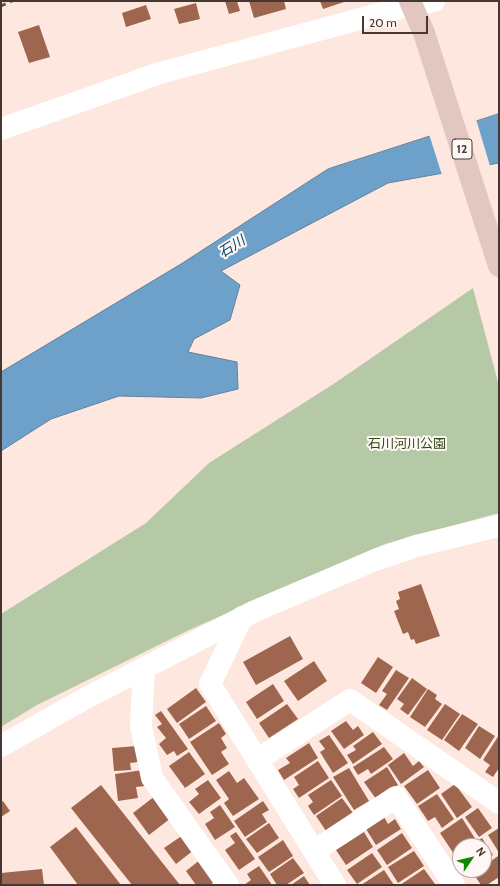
<!DOCTYPE html>
<html>
<head>
<meta charset="utf-8">
<style>
  body { margin:0 }
  #map { position:relative; width:500px; height:886px; overflow:hidden; background:#fde7de; font-family:Cabin,sans-serif }
  canvas { display:block }
  .frame { position:absolute; inset:0; border:2px solid #453732; pointer-events:none }
  .north { position:absolute; left:452px; top:838px; width:40px; height:40px; box-sizing:border-box; background:#fff7f5; border:1px solid #b5aaa7; border-radius:50%; rotate:55deg; font-size:11px; font-weight:700; line-height:16px; text-align:center; color:#453732 }
  .north::after { content:''; display:block; margin:auto; width:14px; height:18px; background:#128704; clip-path:polygon(50% 0,100% 100%,50% 72%,0 100%) }
  .scale { position:absolute; left:362px; top:16px; width:66px; height:18px; box-sizing:border-box; border:2px solid #453732; border-top:0; padding-left:5px; font-size:12px; line-height:14px; white-space:nowrap; color:#453732; -webkit-text-stroke:3px #fff7f5; paint-order:stroke }
</style>
</head>
<body>
<div id="map">
<canvas width="500" height="886"></canvas>
<div class="frame"></div>
<div class="north">N</div>
<div class="scale">20 m</div>
</div>
<script>
const ctx = document.querySelector('canvas').getContext('2d');
ctx.lineJoin = 'round';
function fillPath(path, color) {
  ctx.fillStyle = color;
  ctx.fill(path, 'evenodd');
}
function stroke(path, color, width, dash) {
  ctx.strokeStyle = color;
  ctx.lineWidth = width;
  ctx.lineCap = dash ? 'butt' : 'round';
  ctx.setLineDash(dash || []);
  ctx.stroke(path);
}
function label(font, color, halo, rows, align = 'center') {
  ctx.font = font + ' Cabin,"Noto Sans JP",sans-serif';
  ctx.lineWidth = 4;
  ctx.setLineDash([]);
  ctx.textBaseline = 'middle';
  ctx.strokeStyle = halo;
  ctx.fillStyle = color;
  for (const [text, x, y, turn = 0] of rows) {
    ctx.save();
    ctx.translate(x, y);
    ctx.rotate((+turn || 0) * Math.PI / 180);
    ctx.textAlign = isNaN(turn) ? turn : align;
    if (halo) ctx.strokeText(text, 0, 0);
    ctx.fillText(text, 0, 0);
    ctx.restore();
  }
}
const green = new Path2D(`
  M473 288 499 386V513L385 544 189 630 37 705 1 727V614L146 523 209 463 335 383Z`);
const water = new Path2D(`
  M499 114V163L388 183 221 271 240 285 230 320 194 339 188 352 237 362 238 389 201 398 119 396 51 419 1 451V372L181 264 328 169Z`);
const pier = new Path2D(`
  M476 119 490 166 442 175 429 134Z`);
const building = new Path2D(`
  M225 1H237L240 11 229 14Z
  M249 1H284L286 9 254 18Z
  M320 1H347L323 9Z
  M196 3 200 19 179 24 174 9Z
  M146 5 151 19 126 27 122 13Z
  M39 25 50 57 29 63 18 32Z
  M421 584 440 636 416 644 414 639 411 640 408 632 403 634 394 611 399 609 396 601 400 599 398 592Z
  M290 636 303 659 256 685 243 662Z
  M378 657 393 667 376 693 361 683Z
  M314 661 327 681 298 701 284 681Z
  M396 670 409 678 387 710 379 705 387 694 382 691Z
  M412 678 427 689 408 715 400 709 404 704 397 699Z
  M273 684 284 701 257 719 246 702Z
  M196 688 206 702 177 723 167 709Z
  M428 689 437 695 435 699 442 704 425 727 410 717Z
  M287 704 298 719 269 738 259 723Z
  M445 704 460 714 442 740 427 730Z
  M206 706 216 721 189 739 179 724Z
  M161 711 188 749 177 756 174 751 167 755 159 744 166 738 157 727 162 724 155 715Z
  M462 714 478 724 459 751 444 740Z
  M346 721 353 730 358 726 364 735 344 749 331 731Z
  M219 723 226 734 221 738 227 748 221 752 229 764 212 775 190 742Z
  M479 726 495 736 480 759 465 748Z
  M373 732 382 744 353 764 347 755 356 750 353 746Z
  M329 735 348 763 333 773 320 752 325 749 319 741Z
  M499 735V768L493 777 485 772 490 765 483 760Z
  M309 743 318 758 284 780 278 770 290 763 286 758Z
  M137 746 138 762 130 763 131 770 114 771 112 748Z
  M384 747 393 759 371 774 368 769 358 775 353 767Z
  M189 752 205 774 185 788 169 766Z
  M404 753 413 766 419 761 424 767 401 784 388 765Z
  M318 761 329 778 299 798 293 789 299 785 294 777Z
  M387 767 398 785 376 799 364 782Z
  M349 768 369 801 354 810 333 777Z
  M143 770 145 786 136 787 138 798 118 801 115 774Z
  M428 770 440 788 417 804 404 786Z
  M229 771 237 783 244 778 259 799 233 816 224 803 229 799 216 780Z
  M208 780 221 798 199 814 189 802 199 794 195 789Z
  M331 780 342 796 314 815 308 806 313 802 308 795Z
  M455 784 472 807 457 818 441 794Z
  M101 785 180 885H132L71 808Z
  M437 794 454 819 442 828 435 817 428 821 418 806Z
  M155 796 171 818 149 835 133 813Z
  M342 798 353 813 326 831 316 816Z
  M3 801 10 811 1 817V802Z
  M263 801 269 810 262 814 267 822 245 837 234 821Z
  M220 805 235 827 215 840 205 824 214 818 210 812Z
  M478 808 492 828 479 837 465 817Z
  M384 817 388 824 395 819 401 829 376 845 366 829Z
  M462 818 476 840 466 846H460V850L454 854 440 833Z
  M269 823 279 838 257 853 246 839Z
  M76 827 121 885H78L50 847Z
  M499 828V851H498L488 835Z
  M236 832 255 859 239 870 225 850 235 843 230 836Z
  M364 832 373 847 346 865 336 850Z
  M402 833 412 848 387 865 377 850Z
  M183 835 194 850 176 864 164 848Z
  M482 838 493 855 484 862V846H470Z
  M283 840 293 856 269 872 258 857Z
  M414 851 424 866 398 883 388 867Z
  M372 853 382 867 357 884 347 870Z
  M498 856 499 877 487 885H481L473 873 478 870H484V866Z
  M293 858 304 873 286 885H277L270 874Z
  M201 859 217 880 210 885H196L186 871Z
  M259 866 272 885H244L251 880 247 874Z
  M42 869 44 885H1V873Z
  M424 869 435 884 400 885Z
  M384 870 394 885H361Z
  M304 876 310 885H291Z`);
const street = new Path2D(`
  M242 617 210 684 335 885
  M144 668 141 726 152 778 228 885
  M257 760 350 700 499 803
  M314 851 396 797 454 885`);
const secondary = new Path2D(`
  M1 129 160 73 412 5 434 1
  M1 746 88 697 255 611 375 560 416 546 499 526`);
const primary = new Path2D(`
  M410 1 424 33 499 266`);
const rail = new Path2D(`
  M1 6 12 1`);
const shields = [
  [462,149,20]
];
const shieldNames = [
  ["12",462,149]
];
const parkNames = [
  ["石川河川公園",407,444]
];
const waterNames = [
  ["石川",232,247,-32]
];
fillPath(green, '#b5c9a6');
fillPath(water, '#6da1c9');
stroke(water, '#61819c', 1);
fillPath(pier, '#fde7de');
fillPath(building, '#9e664f');
stroke(street, '#fff', 22);
stroke(secondary, '#fff', 22);
stroke(primary, '#e2c6c0', 22);
stroke(rail, '#63544e', 3, [5, 5]);
for (const [x, y, w] of shields) {
  const box = new Path2D();
  box.roundRect(x - w / 2, y - 10, w, 20, 3);
  ctx.fillStyle = '#fff7f5';
  ctx.fill(box);
  stroke(box, '#453732', 1);
}
label('bold 12px', '#453732', null, shieldNames);
label('13px', '#2f4a11', '#fff7f5', parkNames);
label('italic 14px', '#004268', '#fff7f5', waterNames);
</script>
</body>
</html>
